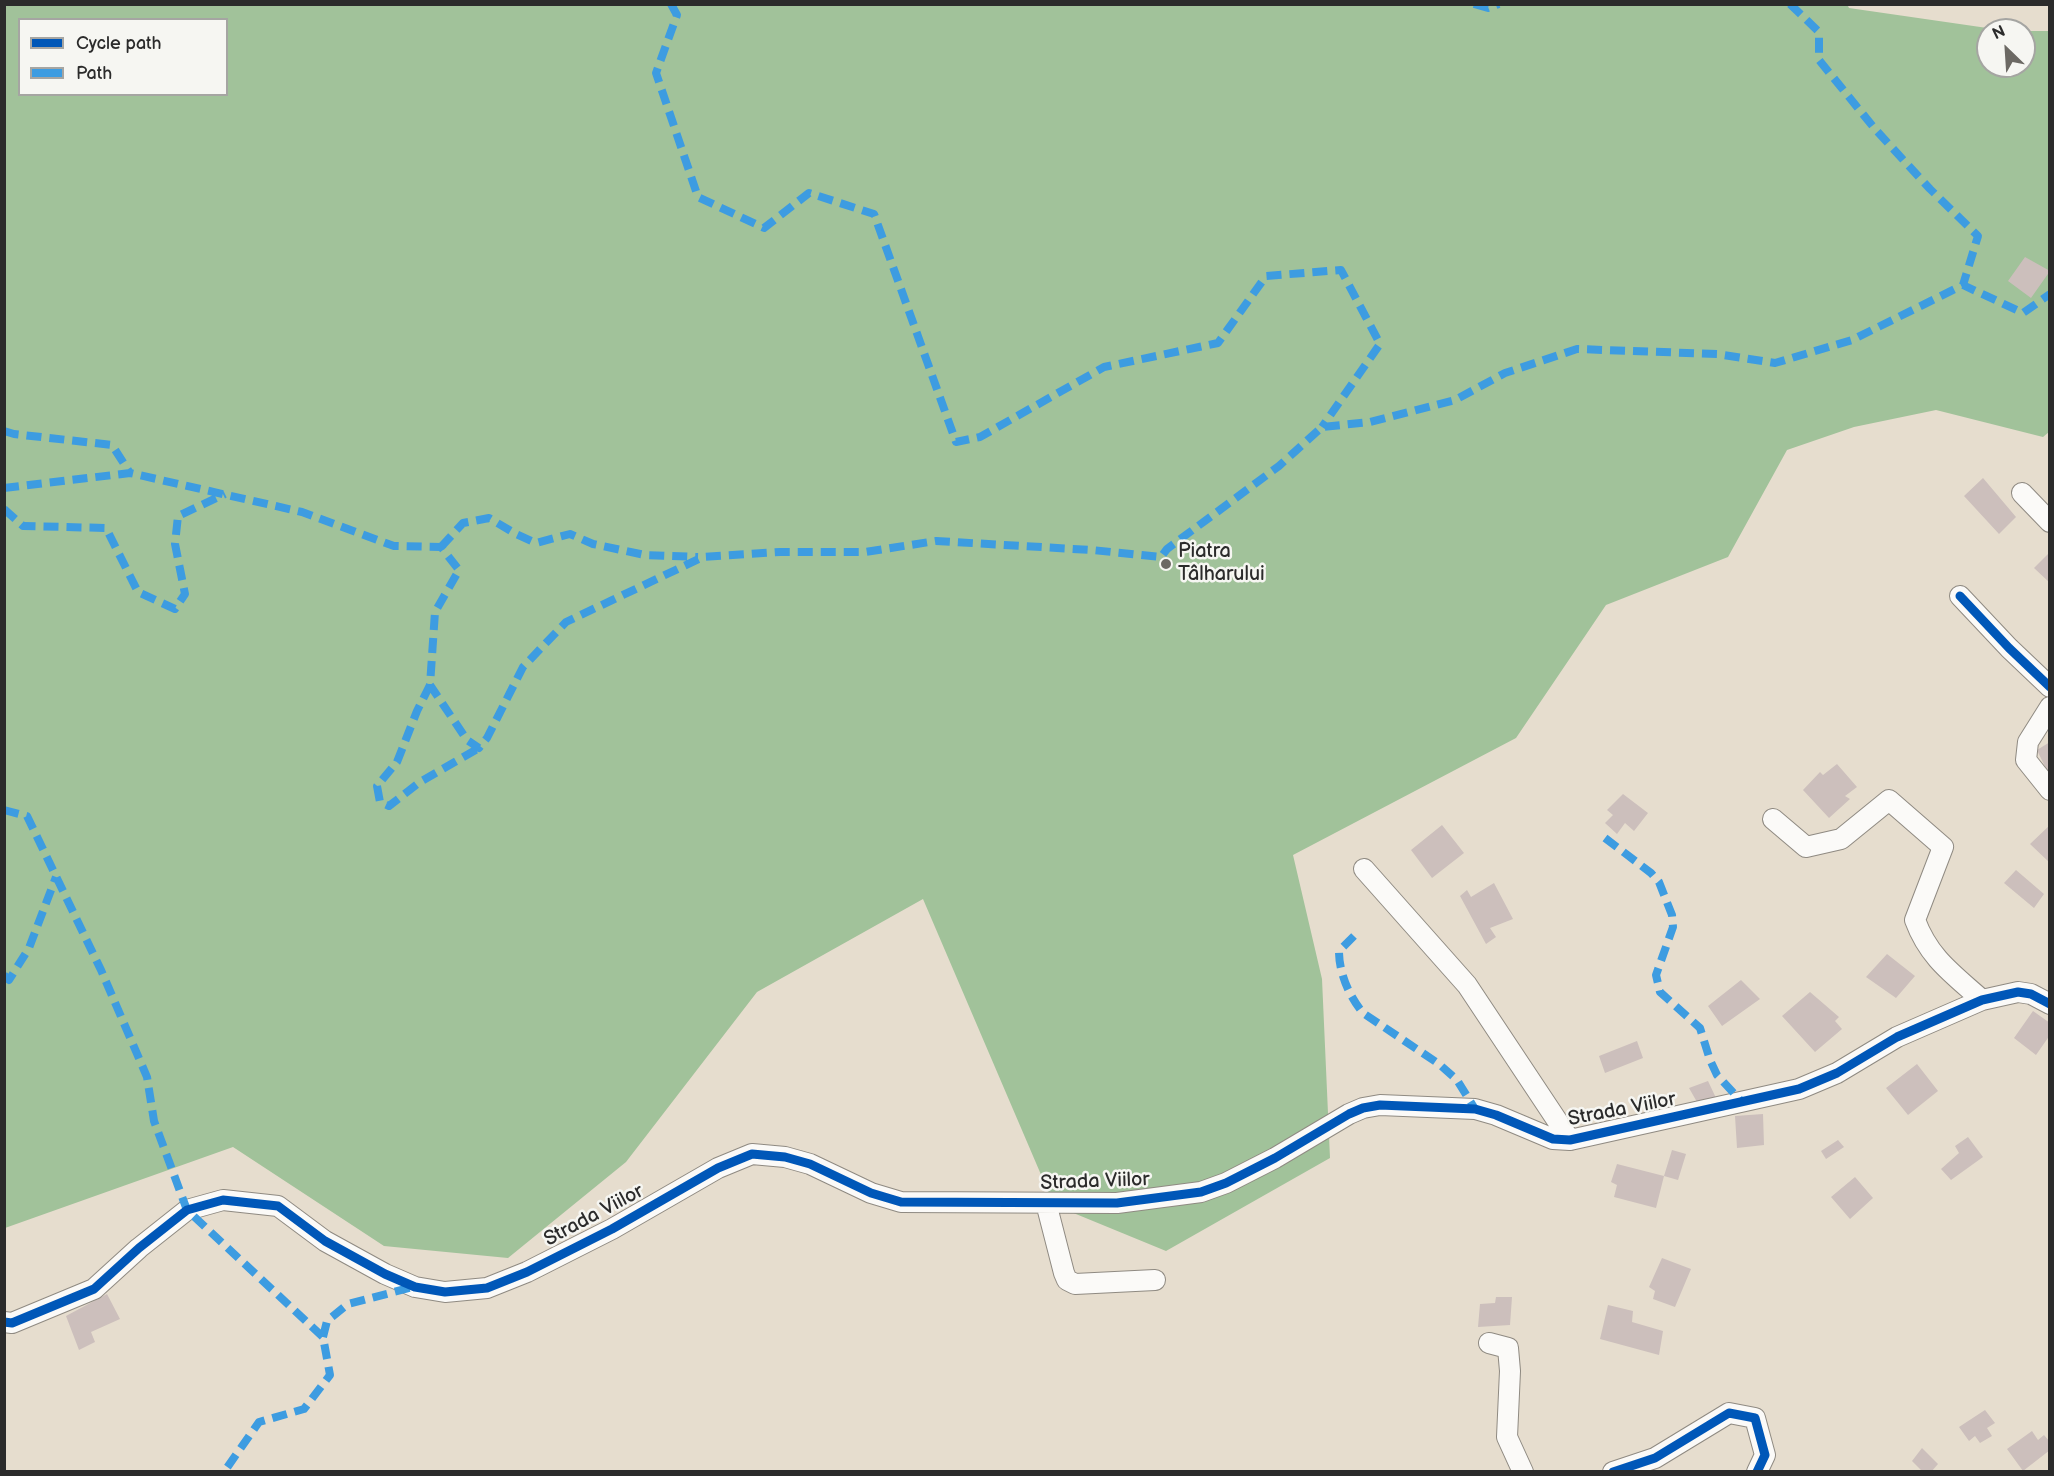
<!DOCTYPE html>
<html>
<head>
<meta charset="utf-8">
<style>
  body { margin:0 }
  #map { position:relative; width:2054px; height:1476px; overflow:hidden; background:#e6ddce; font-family:"Balsamiq Sans",sans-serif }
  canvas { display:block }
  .frame { position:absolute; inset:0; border:6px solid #2b2b2b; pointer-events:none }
  .legend { position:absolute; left:18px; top:18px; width:210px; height:78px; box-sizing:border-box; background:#f6f6f2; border:2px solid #a5a5a2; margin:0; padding:8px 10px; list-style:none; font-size:18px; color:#2b2b2b }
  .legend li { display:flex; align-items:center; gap:12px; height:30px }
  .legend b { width:30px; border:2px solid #a5a5a2 }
  .north { position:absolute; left:1976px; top:18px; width:60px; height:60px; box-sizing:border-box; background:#f6f6f2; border:2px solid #a5a5a2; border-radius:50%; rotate:335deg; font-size:16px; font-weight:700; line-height:24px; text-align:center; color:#2b2b2b }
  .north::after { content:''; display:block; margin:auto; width:21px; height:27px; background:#6c6964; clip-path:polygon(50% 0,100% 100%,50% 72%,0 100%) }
</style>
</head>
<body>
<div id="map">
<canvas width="2054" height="1476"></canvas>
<div class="frame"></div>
<ul class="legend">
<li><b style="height:8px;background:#0057b8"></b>Cycle path</li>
<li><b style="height:8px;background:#3d9ce1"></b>Path</li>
</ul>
<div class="north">N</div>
</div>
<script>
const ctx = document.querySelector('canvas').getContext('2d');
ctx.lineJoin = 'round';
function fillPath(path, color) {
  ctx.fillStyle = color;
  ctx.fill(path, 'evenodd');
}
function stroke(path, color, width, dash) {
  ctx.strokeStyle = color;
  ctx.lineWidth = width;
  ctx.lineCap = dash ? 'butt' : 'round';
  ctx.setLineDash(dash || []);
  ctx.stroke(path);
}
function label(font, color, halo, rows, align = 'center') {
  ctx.font = font + ' "Balsamiq Sans",sans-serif';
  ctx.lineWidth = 5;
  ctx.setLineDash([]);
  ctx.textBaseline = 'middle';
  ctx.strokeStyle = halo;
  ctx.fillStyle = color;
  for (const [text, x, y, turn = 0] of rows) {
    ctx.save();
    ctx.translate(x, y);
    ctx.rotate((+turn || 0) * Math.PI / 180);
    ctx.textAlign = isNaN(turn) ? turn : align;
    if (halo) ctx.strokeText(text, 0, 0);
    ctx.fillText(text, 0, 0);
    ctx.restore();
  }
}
const forest = new Path2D(`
  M1847 4 1849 8 2001 30H1988V66H2024V31H2049V432L2043 437 1936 410 1854 427 1787 450 1728 557 1606 605 1516 738 1293 855 1322 979 1330 1158 1166 1251 1054 1205 923 899 757 992 626 1162 508 1258 384 1246 233 1147 5 1228 4 5ZM20 20H226V94H20Z`);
const building = new Path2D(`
  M2025 257 2050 271 2031 298 2008 281Z
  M1983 478 2016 517 1999 534 1964 496Z
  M2050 552V583L2034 568Z
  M2050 742V777L2037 750Z
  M1837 764 1857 787 1845 796 1850 799 1829 818 1803 790 1820 772 1823 775Z
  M1623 794 1648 813 1634 831 1625 823 1617 834 1605 823 1613 815 1607 810Z
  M1442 825 1464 853 1432 878 1411 850Z
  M2050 825V863L2030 844Z
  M2016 870 2044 894 2034 908 2004 883Z
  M1494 883 1513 919 1490 928 1496 937 1486 944 1460 896 1467 890 1471 897Z
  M1887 954 1915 976 1896 998 1866 977Z
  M1741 980 1760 999 1722 1026 1708 1006Z
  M1810 992 1839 1017 1835 1021 1842 1029 1815 1052 1782 1016Z
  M2033 1011 2050 1023V1035L2036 1055 2014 1038Z
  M1637 1041 1643 1058 1605 1073 1599 1056Z
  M1917 1064 1938 1091 1908 1115 1886 1088Z
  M1708 1081 1716 1098 1697 1102 1689 1088Z
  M1763 1114 1764 1145 1737 1148 1735 1116Z
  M1968 1137 1983 1157 1951 1180 1941 1169 1959 1153 1955 1146Z
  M1838 1140 1844 1147 1826 1159 1821 1151Z
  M1672 1150 1686 1154 1678 1180 1664 1176Z
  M1617 1164 1664 1176 1656 1208 1614 1197 1617 1185 1611 1182Z
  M1855 1177 1873 1198 1850 1219 1831 1197Z
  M1662 1258 1691 1269 1675 1307 1653 1299 1655 1291 1649 1287Z
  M107 1294 120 1319 91 1332 95 1342 79 1350 66 1316Z
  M1496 1297H1512L1510 1325 1478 1327 1480 1304 1495 1303Z
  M1608 1305 1633 1311 1632 1322 1663 1331 1659 1355 1600 1339Z
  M1985 1410 1995 1423 1987 1428 1992 1436 1980 1443 1975 1436 1969 1441 1959 1427Z
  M2032 1431 2038 1440 2044 1435 2050 1442V1450L2023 1471 2007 1449Z
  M1922 1448 1938 1464 1931 1472H1923L1912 1461Z`);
const minor = new Path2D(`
  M2022 493 2050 522
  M1960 596 2009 648 2050 687
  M2050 707 2028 742 2026 760 2050 790
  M1773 819 1806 847 1841 839 1889 800 1943 847 1915 920C1929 958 1953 974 1982 1000
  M1364 869 1467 985 1570 1140
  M1046 1203 1064 1273 1067 1280 1075 1284 1155 1280
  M4 1322 12 1323 94 1289 139 1248 187 1210 223 1200 278 1206 325 1241 385 1274 415 1287 445 1292 487 1288 527 1272 612 1229 718 1168 752 1154 785 1157 810 1164 871 1193 901 1202 1117 1203 1201 1192 1226 1183 1275 1158 1349 1114 1363 1108 1380 1105 1475 1109 1496 1115 1553 1139 1570 1140 1799 1089 1837 1073 1897 1037 1982 1000 2018 992 2031 994 2050 1004
  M1489 1343 1508 1348 1510 1371 1507 1437 1523 1472
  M1613 1472 1655 1458 1729 1413 1755 1418 1765 1455 1757 1472`);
const quiet = new Path2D(`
  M671 4 677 15 656 73 698 197 764 228 809 193 874 214 956 442 980 437 1104 367 1218 343 1266 276 1341 270 1380 344 1322 427
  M1474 4 1488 8 1499 4
  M1790 4 1819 32V60L1875 129 1930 189 1978 236 1963 285
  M4 431 14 434 112 445 130 473
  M4 488 130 473 302 512 394 546 441 547 459 570 435 612 430 685 467 740 479 748 487 738 523 667 566 622 703 557 780 552H865L936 541 1092 550 1161 557 1167 549 1279 466 1322 427 1370 422 1455 400 1505 373 1577 349 1717 354 1775 363 1852 340 1963 285 2023 313 2050 294
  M4 509 23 526 106 528 138 592 175 609 185 594 175 544 178 516 225 494
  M441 547 463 523 489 518 516 534 536 543 570 534 593 544 645 555 698 557
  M430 685 417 711 397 762 377 786 380 802 389 806 420 782 479 748
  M4 810 27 816 101 970 147 1077 154 1121 187 1210 323 1337 330 1375 304 1409 259 1422 224 1472
  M1605 838 1651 873 1659 882 1672 915 1673 927 1656 975 1660 992 1700 1028 1710 1060 1717 1075 1741 1101
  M1354 936 1339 951C1339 973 1349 996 1363 1013L1439 1064 1457 1080 1475 1109
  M4 975 9 980 29 948 56 877
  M323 1337 327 1321 348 1304 413 1287`);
const cycleway = new Path2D(`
  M1960 596 2009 648 2050 687
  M4 1322 12 1323 94 1289 139 1248 187 1210 223 1200 278 1206 325 1241 385 1274 415 1287 445 1292 487 1288 527 1272 612 1229 718 1168 752 1154 785 1157 810 1164 871 1193 901 1202 1117 1203 1201 1192 1226 1183 1275 1158 1349 1114 1363 1108 1380 1105 1475 1109 1496 1115 1553 1139 1570 1140 1799 1089 1837 1073 1897 1037 1982 1000 2018 992 2031 994 2050 1004
  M1613 1472 1655 1458 1729 1413 1755 1418 1765 1455 1757 1472`);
const markers = [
  [1166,564,6,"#6c6964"]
];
const poiNames = [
  ["Piatra",1178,552],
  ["Tâlharului",1178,575]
];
const streetNames = [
  ["Strada Viilor",1622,1110,-11],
  ["Strada Viilor",1095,1182,-2],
  ["Strada Viilor",594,1216,-28]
];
fillPath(forest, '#a1c29a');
fillPath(building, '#ccbfbc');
stroke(minor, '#8f8a82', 22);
stroke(minor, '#fbfaf8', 20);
stroke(quiet, '#3d9ce1', 8, [15, 8]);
stroke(cycleway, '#0057b8', 9);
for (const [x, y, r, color] of markers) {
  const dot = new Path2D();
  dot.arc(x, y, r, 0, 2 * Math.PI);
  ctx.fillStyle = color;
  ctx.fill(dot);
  stroke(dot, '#f6f6f2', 2);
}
label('20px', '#2b2b2b', '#f6f6f2', poiNames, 'left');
label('20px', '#2b2b2b', '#f6f6f2', streetNames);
</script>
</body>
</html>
